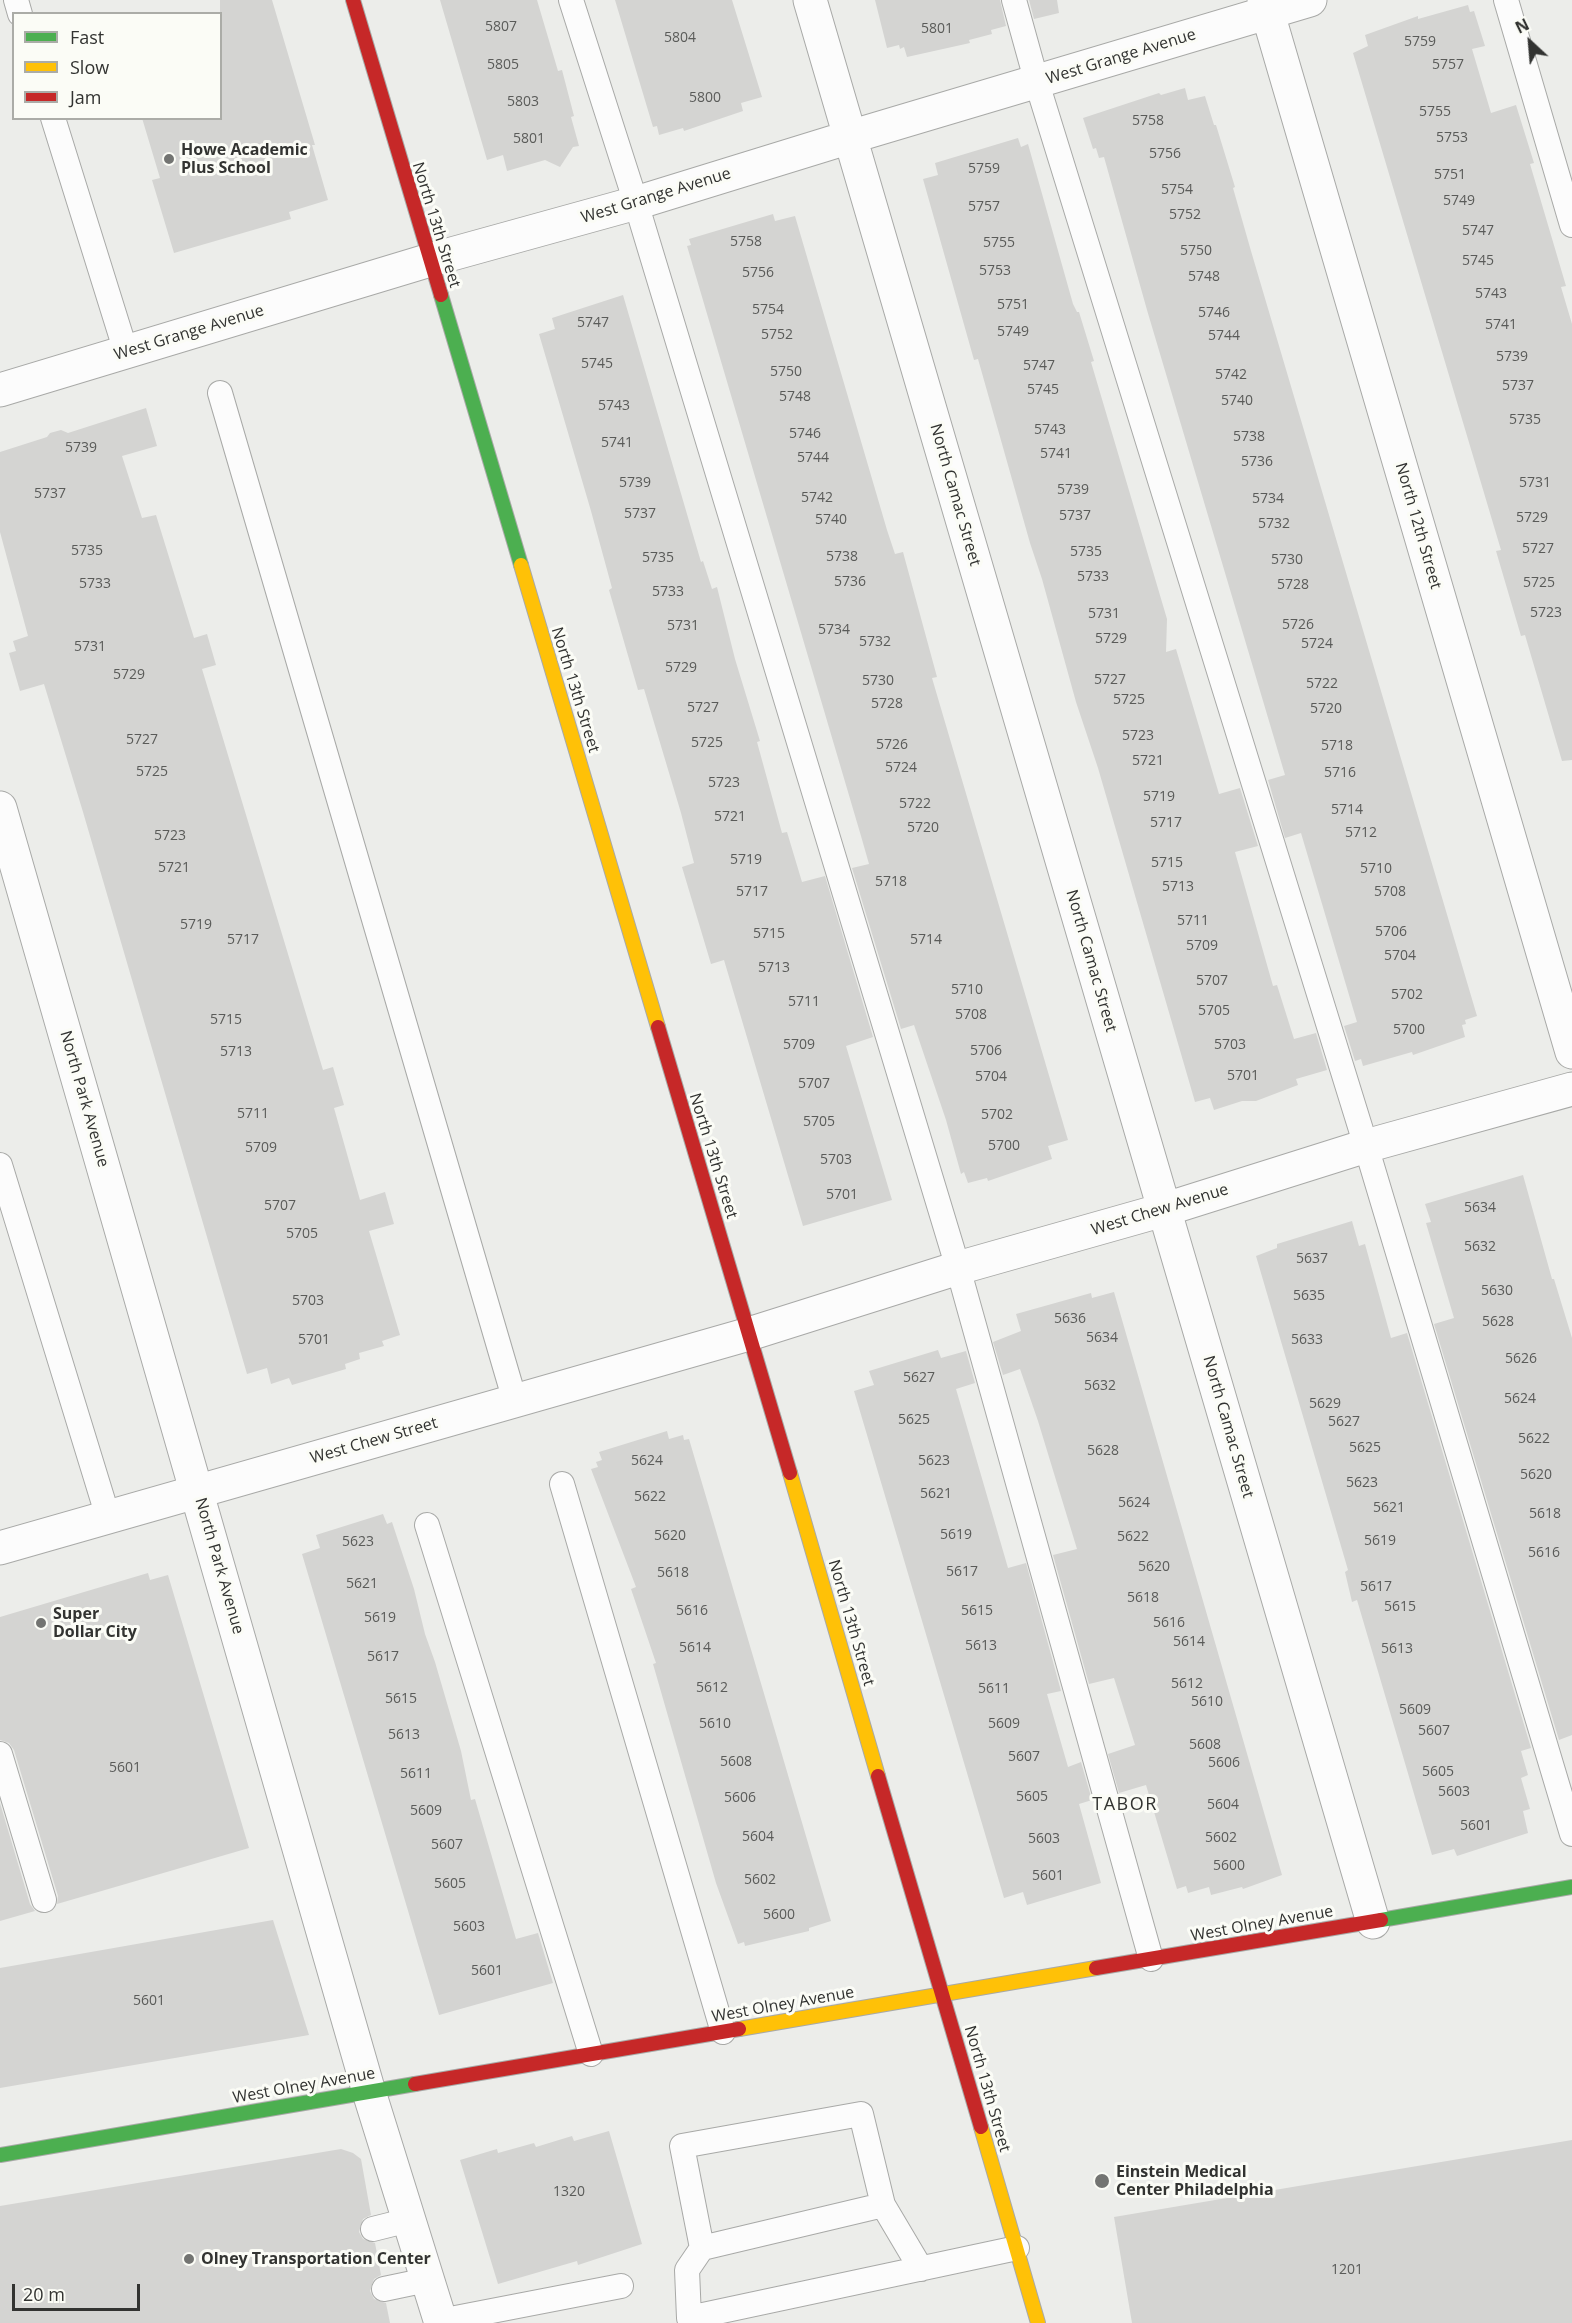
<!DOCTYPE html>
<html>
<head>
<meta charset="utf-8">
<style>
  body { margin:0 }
  #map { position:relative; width:1572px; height:2323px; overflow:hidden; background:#ecedea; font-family:"Open Sans",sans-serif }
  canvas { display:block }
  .legend { position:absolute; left:12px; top:12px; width:210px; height:108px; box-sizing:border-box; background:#fbfcf6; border:2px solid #abaca7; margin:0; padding:8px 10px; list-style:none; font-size:18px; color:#323331 }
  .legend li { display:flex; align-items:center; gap:12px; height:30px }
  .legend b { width:30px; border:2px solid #abaca7 }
  .north { position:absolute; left:1500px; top:12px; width:60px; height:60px; -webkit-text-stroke:4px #fbfcf6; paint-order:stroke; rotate:334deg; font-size:16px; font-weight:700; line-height:24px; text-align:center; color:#323331 }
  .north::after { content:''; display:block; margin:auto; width:21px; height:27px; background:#323331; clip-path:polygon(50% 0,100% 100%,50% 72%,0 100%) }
  .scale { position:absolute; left:12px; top:2284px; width:128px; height:27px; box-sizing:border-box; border:3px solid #323331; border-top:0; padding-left:8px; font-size:18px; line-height:21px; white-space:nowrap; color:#323331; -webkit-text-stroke:4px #fbfcf6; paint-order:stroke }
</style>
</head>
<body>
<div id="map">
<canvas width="1572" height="2323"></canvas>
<ul class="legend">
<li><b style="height:8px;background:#4caf50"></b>Fast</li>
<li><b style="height:8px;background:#ffc107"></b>Slow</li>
<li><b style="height:8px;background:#c62828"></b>Jam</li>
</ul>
<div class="north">N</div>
<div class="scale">20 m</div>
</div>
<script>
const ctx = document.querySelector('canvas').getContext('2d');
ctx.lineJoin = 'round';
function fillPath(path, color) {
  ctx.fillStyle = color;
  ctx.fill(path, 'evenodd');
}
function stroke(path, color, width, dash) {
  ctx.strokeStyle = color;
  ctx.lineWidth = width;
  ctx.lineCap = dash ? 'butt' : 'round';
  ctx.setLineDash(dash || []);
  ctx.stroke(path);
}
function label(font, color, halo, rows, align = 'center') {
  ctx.font = font + ' "Open Sans",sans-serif';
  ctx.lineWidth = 6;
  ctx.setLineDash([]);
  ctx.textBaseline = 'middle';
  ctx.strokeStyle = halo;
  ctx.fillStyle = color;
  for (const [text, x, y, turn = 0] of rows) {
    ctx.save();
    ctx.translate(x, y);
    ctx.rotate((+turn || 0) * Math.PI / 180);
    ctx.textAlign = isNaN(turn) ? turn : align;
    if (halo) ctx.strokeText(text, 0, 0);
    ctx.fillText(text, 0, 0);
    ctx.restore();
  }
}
const building = new Path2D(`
  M220 0H272L315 145H312L328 200 289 212 291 219 174 253 152 180 160 178 142 118H220Z
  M440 0H537L558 71 562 70 574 116 571 117 579 146 573 147 560 167 545 160 507 171 503 155 487 160Z
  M615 0H732L762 97 741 103 743 111 684 131 683 128 659 135 657 126 653 127Z
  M875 0H1000L1006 26 991 30 992 34 969 40 970 43 907 57 904 47 900 49 899 45 887 48Z
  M1029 0H1057L1059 13 1034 19Z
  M1468 5 1470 12 1474 11 1485 46 1472 49 1491 113 1516 105 1534 163 1530 164 1566 286 1561 287 1572 324V760L1562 761 1525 635 1521 636 1496 551 1501 550 1353 53 1368 46 1365 35 1418 16V19Z
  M1185 88 1188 100 1205 96 1214 125H1216L1235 187 1233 188 1251 251 1477 1016 1465 1020 1466 1024 1462 1025 1465 1037 1413 1055 1412 1052 1363 1066 1361 1059 1355 1061 1344 1026 1357 1022 1301 833 1285 838 1268 780 1285 775 1147 310 1104 157 1099 158 1096 148 1093 149 1083 118 1159 93 1161 95Z
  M1018 138 1021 147 1028 144 1073 304 1077 312H1079L1094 361 1091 362 1167 619 1166 652 1176 649 1219 794 1240 788 1258 846 1235 852 1273 986 1277 985 1294 1039 1316 1033 1327 1070 1296 1079 1298 1085 1256 1101H1242L1214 1110 1210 1098 1195 1102 1098 768 1076 702 1042 579 1030 543 978 359 974 360 923 179 938 175 935 163Z
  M773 214 775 221 795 216 887 530 895 554 903 552 937 677 932 678 1068 1140 1048 1146 1052 1159 988 1181 987 1178 968 1183 964 1172 961 1174 946 1120 914 1025 901 1029 852 868 869 864 861 836 687 246 691 245 689 239Z
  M623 295 701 562 703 561 712 589 717 587 735 659 760 741 757 742 782 833 787 832 802 882 825 876 873 1037 846 1046 892 1200 803 1226 724 960 711 964 682 867 694 863 681 813 644 689 638 690 609 590 612 588 591 511 539 334 555 329 552 318Z
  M146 408 157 446 122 456 142 518 156 515 194 638 207 634 216 665 202 669 323 1070 333 1067 344 1105 334 1108 360 1200 385 1192 394 1224 369 1231 400 1335 382 1341 384 1346 359 1353 360 1359 345 1364 346 1369 292 1385 289 1378 271 1384 267 1368 247 1374 83 812 44 684 20 691 9 653 16 651 13 641 28 636 0 532V452L47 437 50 433 61 430 68 433Z
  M1523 1175 1552 1279H1554L1572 1338V1735L1559 1740 1434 1324 1454 1318 1426 1223 1431 1222 1425 1204Z
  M1352 1221 1359 1246 1365 1244 1391 1338 1407 1333 1531 1748 1521 1751 1528 1775 1521 1778 1530 1809 1523 1811 1528 1833 1457 1856 1454 1849 1432 1855 1357 1600 1352 1602 1345 1572 1348 1570 1256 1256 1277 1248V1244Z
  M1114 1292 1282 1875 1243 1889 1242 1887 1211 1895 1209 1887 1188 1893 1186 1886 1177 1889 1146 1785 1119 1793 1108 1754 1135 1745 1114 1678 1089 1684 1053 1555 1077 1549 1038 1421 1020 1369 1003 1375 993 1342 1021 1331 1016 1314 1091 1293 1092 1298Z
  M938 1350 941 1358 966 1351 975 1383 956 1389 1008 1568 1026 1563 1061 1691 1047 1694 1068 1767 1081 1762 1092 1800 1079 1804 1101 1883 1027 1905 1023 1892 1004 1898 854 1391 874 1385 869 1371Z
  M667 1431 669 1439 683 1435 684 1440 689 1439 831 1921 809 1928V1931L745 1946 744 1942 738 1944 716 1883 653 1664 656 1663 631 1589 636 1587 591 1469 598 1467 596 1462 602 1460 599 1452Z
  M383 1514 387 1524 392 1522 414 1589 425 1634 435 1662 461 1751 471 1800 475 1799 516 1939 538 1933 553 1983 439 2015 302 1554 320 1548 316 1535Z
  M148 1573 150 1580 168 1575 249 1848 57 1904 58 1896 14 1750 9 1743 0 1740V1617Z
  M0 1803 30 1904 35 1911 0 1921Z
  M273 1920 309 2035 0 2088V1968Z
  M609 2131 642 2244 578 2265 577 2261 498 2284 460 2160 497 2149 498 2153 534 2143 536 2147 572 2136 574 2141Z
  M1572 2140V2323H1132L1114 2217Z
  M341 2149 353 2153 361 2159 371 2215 363 2219 359 2232 363 2239 375 2243 381 2275 374 2279 370 2291 374 2299 386 2303 390 2323H0V2206Z`);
const lane = new Path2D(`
  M16 0 20 14
  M571 0 636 203 958 1268 1151 1959
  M1014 0 1037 83 1366 1146 1572 1834
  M1506 0 1572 225
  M53 118 126 352
  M220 393 515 1401
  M0 1165 108 1517
  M562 1484 723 2032
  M427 1525 591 2054
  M0 1754 44 1900
  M883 2205 702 2248 682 2146 861 2114 883 2205 921 2269
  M373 2229 409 2220
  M702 2248 687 2270 689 2318 1017 2248
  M384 2289 427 2280
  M440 2321 621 2286`);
const street = new Path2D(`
  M810 0 1373 1922
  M1264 0 1572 1052
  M0 390 430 260 636 203 850 137 1310 0
  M0 808 369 2092 441 2323
  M0 1548 749 1334 958 1268 1163 1210 1366 1146 1572 1089`);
const fast = new Path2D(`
  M441 295 521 565
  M1381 1920 1572 1887
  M0 2155 415 2084`);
const slow = new Path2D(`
  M521 565 658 1027
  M790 1473 878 1776
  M739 2029 1096 1968
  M981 2127 1038 2323`);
const jam = new Path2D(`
  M353 0 441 295
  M658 1027 790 1473
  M878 1776 981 2127
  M1096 1968 1381 1920
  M415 2084 739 2029`);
const markers = [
  [169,159,6,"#737472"],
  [41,1623,6,"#737472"],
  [1102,2181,8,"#737472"],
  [189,2259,6,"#737472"]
];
const numberNames = [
  ["5807",501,27],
  ["5801",937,29],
  ["5804",680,38],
  ["5759",1420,42],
  ["5805",503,65],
  ["5757",1448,65],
  ["5800",705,98],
  ["5803",523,102],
  ["5755",1435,112],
  ["5758",1148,121],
  ["5753",1452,138],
  ["5801",529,139],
  ["5756",1165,154],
  ["5759",984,169],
  ["5751",1450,175],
  ["5754",1177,190],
  ["5749",1459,201],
  ["5757",984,207],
  ["5752",1185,215],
  ["5747",1478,231],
  ["5758",746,242],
  ["5755",999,243],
  ["5750",1196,251],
  ["5745",1478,261],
  ["5753",995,271],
  ["5756",758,273],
  ["5748",1204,277],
  ["5743",1491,294],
  ["5751",1013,305],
  ["5754",768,310],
  ["5746",1214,313],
  ["5747",593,323],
  ["5741",1501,325],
  ["5749",1013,332],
  ["5752",777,335],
  ["5744",1224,336],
  ["5739",1512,357],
  ["5745",597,364],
  ["5747",1039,366],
  ["5750",786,372],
  ["5742",1231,375],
  ["5737",1518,386],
  ["5745",1043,390],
  ["5748",795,397],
  ["5740",1237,401],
  ["5743",614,406],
  ["5735",1525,420],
  ["5743",1050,430],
  ["5746",805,434],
  ["5738",1249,437],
  ["5741",617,443],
  ["5739",81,448],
  ["5741",1056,454],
  ["5744",813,458],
  ["5736",1257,462],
  ["5739",635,483],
  ["5731",1535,483],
  ["5739",1073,490],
  ["5737",50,494],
  ["5742",817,498],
  ["5734",1268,499],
  ["5737",640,514],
  ["5737",1075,516],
  ["5729",1532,518],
  ["5740",831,520],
  ["5732",1274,524],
  ["5727",1538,549],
  ["5735",87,551],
  ["5735",1086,552],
  ["5738",842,557],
  ["5735",658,558],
  ["5730",1287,560],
  ["5733",1093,577],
  ["5736",850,582],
  ["5725",1539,583],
  ["5733",95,584],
  ["5728",1293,585],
  ["5733",668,592],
  ["5723",1546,613],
  ["5731",1104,614],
  ["5726",1298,625],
  ["5731",683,626],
  ["5734",834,630],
  ["5729",1111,639],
  ["5732",875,642],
  ["5724",1317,644],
  ["5731",90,647],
  ["5729",681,668],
  ["5729",129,675],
  ["5727",1110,680],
  ["5730",878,681],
  ["5722",1322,684],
  ["5725",1129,700],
  ["5728",887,704],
  ["5727",703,708],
  ["5720",1326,709],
  ["5723",1138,736],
  ["5727",142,740],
  ["5725",707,743],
  ["5726",892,745],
  ["5718",1337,746],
  ["5721",1148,761],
  ["5724",901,768],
  ["5725",152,772],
  ["5716",1340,773],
  ["5723",724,783],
  ["5719",1159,797],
  ["5722",915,804],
  ["5714",1347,810],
  ["5721",730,817],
  ["5717",1166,823],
  ["5720",923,828],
  ["5712",1361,833],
  ["5723",170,836],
  ["5719",746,860],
  ["5715",1167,863],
  ["5721",174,868],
  ["5710",1376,869],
  ["5718",891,882],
  ["5713",1178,887],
  ["5717",752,892],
  ["5708",1390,892],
  ["5711",1193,921],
  ["5719",196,925],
  ["5706",1391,932],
  ["5715",769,934],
  ["5717",243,940],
  ["5714",926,940],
  ["5709",1202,946],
  ["5704",1400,956],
  ["5713",774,968],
  ["5707",1212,981],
  ["5710",967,990],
  ["5702",1407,995],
  ["5711",804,1002],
  ["5705",1214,1011],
  ["5708",971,1015],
  ["5715",226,1020],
  ["5700",1409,1030],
  ["5709",799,1045],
  ["5703",1230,1045],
  ["5706",986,1051],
  ["5713",236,1052],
  ["5701",1243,1076],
  ["5704",991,1077],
  ["5707",814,1084],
  ["5711",253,1114],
  ["5702",997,1115],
  ["5705",819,1122],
  ["5700",1004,1146],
  ["5709",261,1148],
  ["5703",836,1160],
  ["5701",842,1195],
  ["5707",280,1206],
  ["5634",1480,1208],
  ["5705",302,1234],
  ["5632",1480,1247],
  ["5637",1312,1259],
  ["5630",1497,1291],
  ["5635",1309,1296],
  ["5703",308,1301],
  ["5636",1070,1319],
  ["5628",1498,1322],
  ["5634",1102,1338],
  ["5701",314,1340],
  ["5633",1307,1340],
  ["5626",1521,1359],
  ["5627",919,1378],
  ["5632",1100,1386],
  ["5624",1520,1399],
  ["5629",1325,1404],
  ["5625",914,1420],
  ["5627",1344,1422],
  ["5622",1534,1439],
  ["5625",1365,1448],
  ["5628",1103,1451],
  ["5624",647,1461],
  ["5623",934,1461],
  ["5620",1536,1475],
  ["5623",1362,1483],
  ["5621",936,1494],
  ["5622",650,1497],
  ["5624",1134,1503],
  ["5621",1389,1508],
  ["5618",1545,1514],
  ["5619",956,1535],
  ["5620",670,1536],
  ["5622",1133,1537],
  ["5619",1380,1541],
  ["5623",358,1542],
  ["5616",1544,1553],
  ["5620",1154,1567],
  ["5617",962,1572],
  ["5618",673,1573],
  ["5621",362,1584],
  ["5617",1376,1587],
  ["5618",1143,1598],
  ["5615",1400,1607],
  ["5616",692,1611],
  ["5615",977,1611],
  ["5619",380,1618],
  ["5616",1169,1623],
  ["5614",1189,1642],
  ["5613",981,1646],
  ["5614",695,1648],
  ["5613",1397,1649],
  ["5617",383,1657],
  ["5612",1187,1684],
  ["5612",712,1688],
  ["5611",994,1689],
  ["5615",401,1699],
  ["5610",1207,1702],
  ["5609",1415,1710],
  ["5610",715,1724],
  ["5609",1004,1724],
  ["5607",1434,1731],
  ["5613",404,1735],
  ["5608",1205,1745],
  ["5607",1024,1757],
  ["5608",736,1762],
  ["5606",1224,1763],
  ["5601",125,1768],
  ["5605",1438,1772],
  ["5611",416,1774],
  ["5603",1454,1792],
  ["5605",1032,1797],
  ["5606",740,1798],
  ["5604",1223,1805],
  ["5609",426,1811],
  ["5601",1476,1826],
  ["5604",758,1837],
  ["5602",1221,1838],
  ["5603",1044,1839],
  ["5607",447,1845],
  ["5600",1229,1866],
  ["5601",1048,1876],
  ["5602",760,1880],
  ["5605",450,1884],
  ["5600",779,1915],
  ["5603",469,1927],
  ["5601",487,1971],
  ["5601",149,2001],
  ["1320",569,2192],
  ["1201",1347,2270]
];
const streetNames = [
  ["West Grange Avenue",1121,57,-17],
  ["West Grange Avenue",656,196,-17],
  ["North 13th Street",436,225,73],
  ["West Grange Avenue",189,333,-17],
  ["North Camac Street",955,495,74],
  ["North 12th Street",1418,526,74],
  ["North 13th Street",575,690,73],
  ["North Camac Street",1091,961,74],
  ["North Park Avenue",84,1099,74],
  ["North 13th Street",713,1156,73],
  ["West Chew Avenue",1160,1210,-17],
  ["North Camac Street",1228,1427,74],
  ["West Chew Street",374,1441,-16],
  ["North Park Avenue",219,1566,74],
  ["North 13th Street",851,1623,74],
  ["West Olney Avenue",1262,1924,-10],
  ["West Olney Avenue",783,2005,-10],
  ["West Olney Avenue",304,2086,-10],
  ["North 13th Street",987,2089,74]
];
const poiNames = [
  ["Howe Academic",181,150],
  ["Plus School",181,168],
  ["Super",53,1614],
  ["Dollar City",53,1632],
  ["Einstein Medical",1116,2172],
  ["Center Philadelphia",1116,2190],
  ["Olney Transportation Center",201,2259]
];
const neighbourhoodNames = [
  ["TABOR",1125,1805]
];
fillPath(building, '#d4d4d2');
stroke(lane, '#a8a9a7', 26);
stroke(street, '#a8a9a7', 35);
stroke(fast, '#a8a9a7', 16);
stroke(slow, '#a8a9a7', 16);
stroke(jam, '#a8a9a7', 16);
stroke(lane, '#fcfcfc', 24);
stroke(street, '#fcfcfc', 33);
stroke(fast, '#4caf50', 14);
stroke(slow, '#ffc107', 14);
stroke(jam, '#c62828', 14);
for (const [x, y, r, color] of markers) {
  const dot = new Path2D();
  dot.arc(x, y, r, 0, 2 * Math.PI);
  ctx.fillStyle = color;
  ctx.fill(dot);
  stroke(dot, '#fbfcf6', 2);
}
label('14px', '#5a5b59', null, numberNames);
label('16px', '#323331', '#fbfcf6', streetNames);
label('bold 16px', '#323331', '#fbfcf6', poiNames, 'left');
ctx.letterSpacing = '1.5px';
label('18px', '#323331', '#fbfcf6', neighbourhoodNames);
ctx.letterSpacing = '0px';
</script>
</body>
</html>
